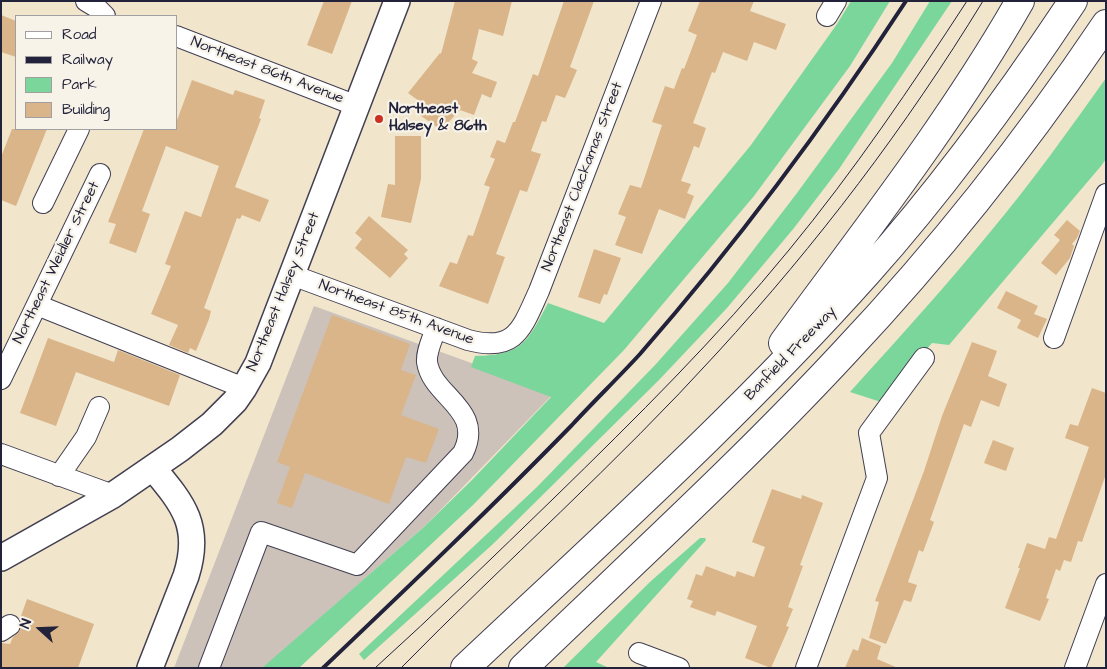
<!DOCTYPE html>
<html>
<head>
<meta charset="utf-8">
<style>
  body { margin:0 }
  #map { position:relative; width:1107px; height:669px; overflow:hidden; background:#f1e5cc; font-family:"Architects Daughter",sans-serif }
  canvas { display:block }
  .frame { position:absolute; inset:0; border:2px solid #22223b; pointer-events:none }
  .legend { position:absolute; left:15px; top:15px; width:162px; height:115px; box-sizing:border-box; background:#f7f3e8; border:1px solid #a29fa3; margin:0; padding:6px 9px; list-style:none; font-size:15px; color:#22223b }
  .legend li { display:flex; align-items:center; gap:10px; height:25px }
  .legend b { width:25px; border:1px solid #a29fa3 }
  .north { position:absolute; left:15px; top:604px; width:50px; height:50px; -webkit-text-stroke:4px #f7f3e8; paint-order:stroke; rotate:290deg; font-size:14px; font-weight:700; line-height:20px; text-align:center; color:#22223b }
  .north::after { content:''; display:block; margin:auto; width:18px; height:22px; background:#22223b; clip-path:polygon(50% 0,100% 100%,50% 72%,0 100%) }
</style>
</head>
<body>
<div id="map">
<canvas width="1107" height="669"></canvas>
<div class="frame"></div>
<ul class="legend">
<li><b style="height:6px;background:#fff"></b>Road</li>
<li><b style="height:6px;background:#22223b"></b>Railway</li>
<li><b style="height:14px;background:#7bd69c"></b>Park</li>
<li><b style="height:14px;background:#d9b589"></b>Building</li>
</ul>
<div class="north">N</div>
</div>
<script>
const ctx = document.querySelector('canvas').getContext('2d');
ctx.lineJoin = 'round';
function fillPath(path, color) {
  ctx.fillStyle = color;
  ctx.fill(path, 'evenodd');
}
function stroke(path, color, width, dash) {
  ctx.strokeStyle = color;
  ctx.lineWidth = width;
  ctx.lineCap = dash ? 'butt' : 'round';
  ctx.setLineDash(dash || []);
  ctx.stroke(path);
}
function label(font, color, halo, rows, align = 'center') {
  ctx.font = font + ' "Architects Daughter",sans-serif';
  ctx.lineWidth = 4.5;
  ctx.setLineDash([]);
  ctx.textBaseline = 'middle';
  ctx.strokeStyle = halo;
  ctx.fillStyle = color;
  for (const [text, x, y, turn = 0] of rows) {
    ctx.save();
    ctx.translate(x, y);
    ctx.rotate((+turn || 0) * Math.PI / 180);
    ctx.textAlign = isNaN(turn) ? turn : align;
    if (halo) ctx.strokeText(text, 0, 0);
    ctx.fillText(text, 0, 0);
    ctx.restore();
  }
}
const industrial = new Path2D(`
  M314 306 554 393 426 525 263 668H174Z`);
const green = new Path2D(`
  M851 1H890L850 66 754 196 624 350 473 505 299 668H262L425 526 472 480 551 397 471 367 475 356C522 355 527 343 548 303L604 323 751 145 837 24Z
  M930 1H952L839 169 794 228 727 308 659 380 493 544 364 660 359 654 537 487 656 364 728 283 797 193 892 63Z
  M1106 78V159L1101 166 949 345 932 343 881 402 850 392C898 339 946 286 991 231 1032 182 1069 130 1106 78Z
  M700 538H705L706 540 596 662 609 668H563L651 581Z`);
const building = new Path2D(`
  M324 1H352L332 54 307 45Z
  M455 1H512L503 36 479 29 472 59 478 62 472 73 497 82 491 98 482 94 474 115 460 110 441 130 417 113 423 104 408 93 440 53 441 54Z
  M564 1H594L570 67 577 70 565 98 556 95 546 122 542 121 531 151 541 154 527 192 520 190 496 254 505 257 488 304 439 286 450 262 457 264 468 235 473 236 490 187 484 185 495 159 490 157 497 140 505 143 513 122H515L533 74 538 76Z
  M700 1H754L750 11 786 24 776 50 754 42 747 61 723 52 715 73 712 72 693 123 706 128 699 148 694 146 681 181 691 184 687 193 694 196 685 219 659 209 642 254 615 245 626 217 618 214 630 185 641 188 662 125 652 122 665 86 674 89 682 68 684 69 697 35 688 31Z
  M1 15 16 21V57L1 52Z
  M192 80 233 95 235 90 265 100 259 118 261 119 235 187 269 200 260 222 242 215 240 219 237 218 204 308 211 311 209 319 196 351 190 348 188 353 169 345 178 325 151 314 171 266 165 264 185 211 201 217 219 166 166 146 142 211 150 214 136 253 109 243 116 224 108 222 144 129H176V123Z
  M12 129H47L16 206 1 200V157Z
  M395 136H421V179L411 223 381 217 388 184 395 185Z
  M369 216 408 250 404 254 408 258 390 278 355 248 362 239 355 233Z
  M1067 220 1080 231 1077 238 1072 244 1074 246 1070 258 1056 275 1041 263 1060 240 1054 235Z
  M594 249 621 258 607 295 604 294 600 304 578 297Z
  M1006 291 1038 306 1034 314 1047 319 1038 338 1017 328 1021 320 997 308Z
  M332 315 410 344 401 370 416 375 401 415 439 429 426 463 406 457 389 504 305 473 292 508 277 503 290 467 277 462Z
  M48 338 114 362 118 350 180 375 169 406 76 372 56 426 20 413Z
  M972 342 997 351 988 376 1007 384 999 407 981 400 971 427 964 424 930 520 934 522 923 552 919 550 908 582 917 585 911 602 904 600 886 644 869 638 879 602 875 601 924 471 942 416Z
  M1092 388 1106 393V474L1082 542 1078 541 1071 562 1064 560 1060 571 1056 569 1046 598 1049 599 1040 621 1005 608 1020 568H1018L1027 543 1045 549 1049 537 1056 539 1089 447 1065 438 1070 424 1078 426Z
  M993 440 1014 448 1006 471 984 463Z
  M772 489 801 499 802 495 823 503 800 565 803 566 788 607 793 609 786 626 789 627 771 668 745 658 757 626 717 611 715 616 690 607 693 601 687 599 696 574 702 576 706 566 735 577 737 571 754 577 765 547 752 542Z
  M27 599 94 624 78 668H1V643L10 644 13 637 20 631 22 625 20 619Z
  M862 638 881 646 877 659 898 668H845L853 649 858 651Z`);
const minor = new Path2D(`
  M86 1 96 7 105 16
  M827 16 836 1
  M176 36 357 106
  M43 203 79 129
  M292 275 468 340C516 353 522 328 539 291L651 1
  M37 305 244 388
  M1054 338 1106 194
  M1 379 100 174
  M1 454 113 495
  M59 476 86 437 99 407
  M1 631 10 625
  M639 653 679 668
  M209 668 261 532 357 565 463 453C485 409 432 397 427 362 426 351 433 338 436 328
  M806 668 877 478 869 433 924 358
  M1075 668 1106 584`);
const major = new Path2D(`
  M1 558 113 495 180 449 212 424 235 401 244 388 258 363 397 1
  M150 668 186 576C202 526 183 504 153 468`);
const highway = new Path2D(`
  M783 343C865 231 951 122 1020 1
  M465 668C602 539 742 413 867 273 943 188 1010 96 1073 1
  M523 668C631 564 743 462 845 352 941 250 1028 140 1106 24`);
const tram = new Path2D(`
  M375 668C436 613 495 555 554 498 636 418 717 338 789 250 854 171 911 87 967 1
  M401 668C505 562 617 463 717 353 817 244 906 127 983 1`);
const rail = new Path2D(`
  M323 668C407 588 491 508 572 425 594 401 618 378 640 354 737 243 825 125 906 1`);
const markers = [
  [379,119,5,"#c8321e"]
];
const streetNames = [
  ["Northeast 86th Avenue",267,71,21],
  ["Northeast Clackamas Street",583,177,-69],
  ["Northeast Weidler Street",57,263,-64],
  ["Northeast Halsey Street",284,292,-68],
  ["Northeast 85th Avenue",396,313,20],
  ["Banfield Freeway",791,354,-46]
];
const poiNames = [
  ["Northeast",389,110],
  ["Halsey & 86th",389,127]
];
fillPath(industrial, '#ccc2b9');
fillPath(green, '#7bd69c');
fillPath(building, '#d9b589');
stroke(minor, '#413f51', 22);
stroke(major, '#413f51', 28);
stroke(highway, '#413f51', 30);
stroke(minor, '#fff', 20);
stroke(major, '#fff', 25);
stroke(highway, '#fff', 28);
stroke(tram, '#22223b', 1);
stroke(rail, '#22223b', 4);
for (const [x, y, r, color] of markers) {
  const dot = new Path2D();
  dot.arc(x, y, r, 0, 2 * Math.PI);
  ctx.fillStyle = color;
  ctx.fill(dot);
  stroke(dot, '#f7f3e8', 2);
}
label('15px', '#22223b', '#f7f3e8', streetNames);
label('bold 15px', '#22223b', '#f7f3e8', poiNames, 'left');
</script>
</body>
</html>
